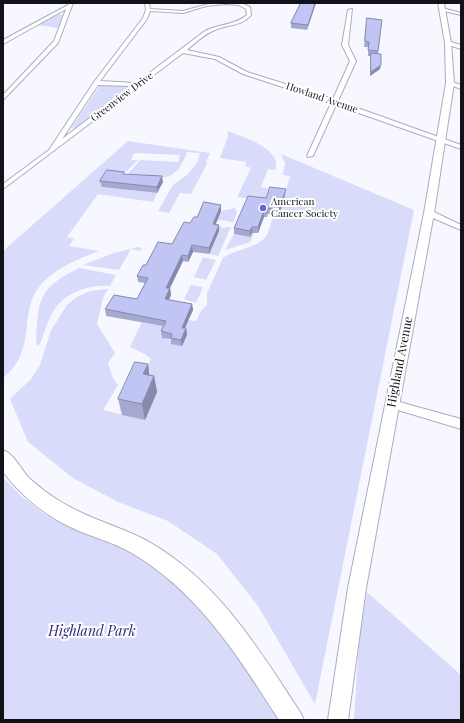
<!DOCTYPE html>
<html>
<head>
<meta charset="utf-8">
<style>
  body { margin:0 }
  #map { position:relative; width:464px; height:723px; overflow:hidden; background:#f7f8ff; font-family:"Playfair Display",serif }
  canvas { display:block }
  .frame { position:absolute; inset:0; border:4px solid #121319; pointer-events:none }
</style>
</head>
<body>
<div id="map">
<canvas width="464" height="723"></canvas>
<div class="frame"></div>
</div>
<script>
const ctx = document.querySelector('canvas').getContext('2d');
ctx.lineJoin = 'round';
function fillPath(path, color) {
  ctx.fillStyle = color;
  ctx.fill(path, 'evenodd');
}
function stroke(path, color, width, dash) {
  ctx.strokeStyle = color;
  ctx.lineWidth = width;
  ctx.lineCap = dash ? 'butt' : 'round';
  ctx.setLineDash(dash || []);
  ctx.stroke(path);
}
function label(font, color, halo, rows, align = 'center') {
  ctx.font = font + ' "Playfair Display",serif';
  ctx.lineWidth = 4;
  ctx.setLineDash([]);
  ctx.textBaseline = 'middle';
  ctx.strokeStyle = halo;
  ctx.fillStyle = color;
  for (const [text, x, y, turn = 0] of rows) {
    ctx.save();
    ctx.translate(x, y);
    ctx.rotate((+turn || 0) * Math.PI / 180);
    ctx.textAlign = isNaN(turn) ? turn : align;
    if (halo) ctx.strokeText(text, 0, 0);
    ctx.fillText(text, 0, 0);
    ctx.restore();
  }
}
const green = new Path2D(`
  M58 14 63 15 58 28 38 25Z
  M107 84 127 86 129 89 76 129 71 128 100 86Z
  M227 131C241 136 284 149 275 170L268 169 261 187 268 188 267 193H270L266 204 262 200 237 197 251 168 245 166 247 162 220 158 228 136Z
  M128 141 210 153 206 162 207 164 191 194 180 193 169 213 158 211 173 185 187 175 197 163 200 153 187 152C175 187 156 178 127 175L140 160 178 162 180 155 134 153 131 160H138L120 178 102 187 157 193 153 202 98 194 67 237 74 239 69 246 99 251C78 259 53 269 39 287 18 314 38 350 3 378V251Z
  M281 154 414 210 315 704 258 606 217 554 168 521 118 502 73 478 28 442 10 399 31 379 40 365 51 330 67 305 77 297 90 291 108 289 103 298 97 324 115 353 108 363 113 378 118 385 103 410 145 420 141 379 151 359 145 354 130 347 142 322 155 325 161 314 182 334 188 320 196 321 201 311 207 305V293L223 258C235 249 253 249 264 239 269 233 271 222 274 215L287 217 289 210 281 209 290 176 283 175 285 163Z
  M235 208 237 212 233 223C225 219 218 221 209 220L221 211Z
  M195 220 217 224 222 228 231 227 218 256 209 254Z
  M252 233H254L250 242 225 250 234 234 250 237Z
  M138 247 141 248V251L131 249 119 270 83 265 114 253Z
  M203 257 216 260 206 280 194 277Z
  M79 268 116 275 110 286C89 284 63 293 53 312 47 322 44 334 40 344L37 346C35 339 37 331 37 324 39 290 51 283 79 268Z
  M191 285 203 287 196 303 184 299Z
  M3 477 22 497 46 515 143 559 181 590 219 629 278 720H3Z
  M367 592 461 675V720H354L359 641Z`);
const minor = new Path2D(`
  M69 3H73L58 43 3 100V95L54 41 66 9 5 43 3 44V40L68 5Z
  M145 3H149L150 9 183 11 212 3H241L250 7 251 15C241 27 228 24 215 30 204 34 195 43 187 50L219 57 247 72 333 99 350 61 342 45 348 10 352 9 348 45 356 61 338 101 461 145V149L336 105 313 156 308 157 307 156 331 103 243 74 215 59 183 53 3 189V184L49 150 94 82 143 18 146 10ZM226 4 239 5 246 9 247 15C235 25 219 24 205 31L136 83 100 81 147 19 150 11 183 13 206 6ZM98 85 132 86 62 139Z
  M442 8 461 13V15L440 10Z
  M448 41 461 45V49L446 44V42Z
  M450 81 461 85V89L448 84V82Z
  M426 211H432L461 225V230L426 215Z
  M392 400 461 419V429L388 407 387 404 388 401Z`);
const tertiary = new Path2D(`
  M438 3H444L451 43 454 83 434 213 366 588 348 720H328L348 588 424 213 446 83 445 43Z`);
const secondary = new Path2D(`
  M3 450C14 454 21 469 29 478 38 486 48 494 58 500 87 519 121 526 151 543 218 582 259 649 300 712L304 720H279C240 659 202 598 140 558 121 545 99 539 79 531 48 518 23 498 3 472Z`);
const wall = new Path2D(`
  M301 3H316L307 30 291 28V23Z
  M367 18 382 20 378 54 380 69 370 76 371 56H368V47H364Z
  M124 174 163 182 157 193 102 187 100 181Z
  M285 195 279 216 268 214 267 217H264L258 233H252L250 237 234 234V228L266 198Z
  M221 205V211L216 224 219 225V231L209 254 193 252 188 262 183 261 170 288 171 295 169 300 192 304 193 310 185 328H186L187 335 182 346 171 344V339L162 338 161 331 163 326 106 316 105 309 137 299 145 283 138 282 137 276 146 265 172 244 190 223 197 217Z
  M148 364 149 375 154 376 157 392 145 420 122 415 118 399Z`);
const shadedWall = new Path2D(`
  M315 3H316L307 30 308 25Z
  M381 65 380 69 370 76 371 72Z
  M162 176 163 182 157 193V187Z
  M286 189 285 195 279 216V210Z
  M221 205V211L213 230V224Z
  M264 210V217L258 233V227Z
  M219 225V231L209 254V248Z
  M252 227V233L250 237V231Z
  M192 245 193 252 188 262V256Z
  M182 255 183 261 167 294 166 288Z
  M170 288 171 295 166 305 165 299Z
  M192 304 193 310 182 334V328Z
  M186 328 187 335 182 346 181 340Z
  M148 364 150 381 143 374Z
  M154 376 157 392 145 420 142 404Z`);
const building = new Path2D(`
  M301 3H315L308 25 291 23Z
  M367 18 382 20 378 51 368 50 369 42 365 41Z
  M371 53 381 54V65L371 72Z
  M107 170 124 172 123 174 162 176 157 187 100 181Z
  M270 187 286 189 279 210 268 208 267 211 264 210 258 227H252L250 231 234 228 248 196 266 198Z
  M204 202 221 205 213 224 219 225 209 248 192 245 188 256 182 255 166 288H170L165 299 192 304 182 328H186L181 340 171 338 172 334 161 331 166 321 105 309 114 295 137 299 148 278 137 276 143 265H146L158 242 172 244 184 222 190 223 194 217H197Z
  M135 362 148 364 143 374 154 376 142 404 118 399Z`);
const markers = [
  [263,208,4,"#6663dc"]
];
const farStreetnames = [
  ["Greenview Drive",122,97,-37],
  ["Howland Avenue",322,98,19]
];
const farPoinames = [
  ["American",271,202],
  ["Cancer Society",271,214]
];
const streetNames = [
  ["Highland Avenue",400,362,-79]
];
const nearParknames = [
  ["Highland Park",92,632]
];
fillPath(green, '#d8dbf9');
stroke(minor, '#abadbd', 2);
stroke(tertiary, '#abadbd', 2);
stroke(secondary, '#abadbd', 2);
fillPath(minor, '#fff');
fillPath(tertiary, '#fff');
fillPath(secondary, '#fff');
fillPath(wall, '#a5a9d2');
fillPath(shadedWall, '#868aab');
fillPath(building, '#c0c5f4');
stroke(building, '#868aab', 1);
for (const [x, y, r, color] of markers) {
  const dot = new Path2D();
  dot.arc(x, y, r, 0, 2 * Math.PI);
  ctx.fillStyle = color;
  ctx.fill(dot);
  stroke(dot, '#fff', 1.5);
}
label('10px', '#121319', '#fff', farStreetnames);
label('10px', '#121319', '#fff', farPoinames, 'left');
label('12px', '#121319', '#fff', streetNames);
label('italic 14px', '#2f277e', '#fff', nearParknames);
</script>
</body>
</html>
